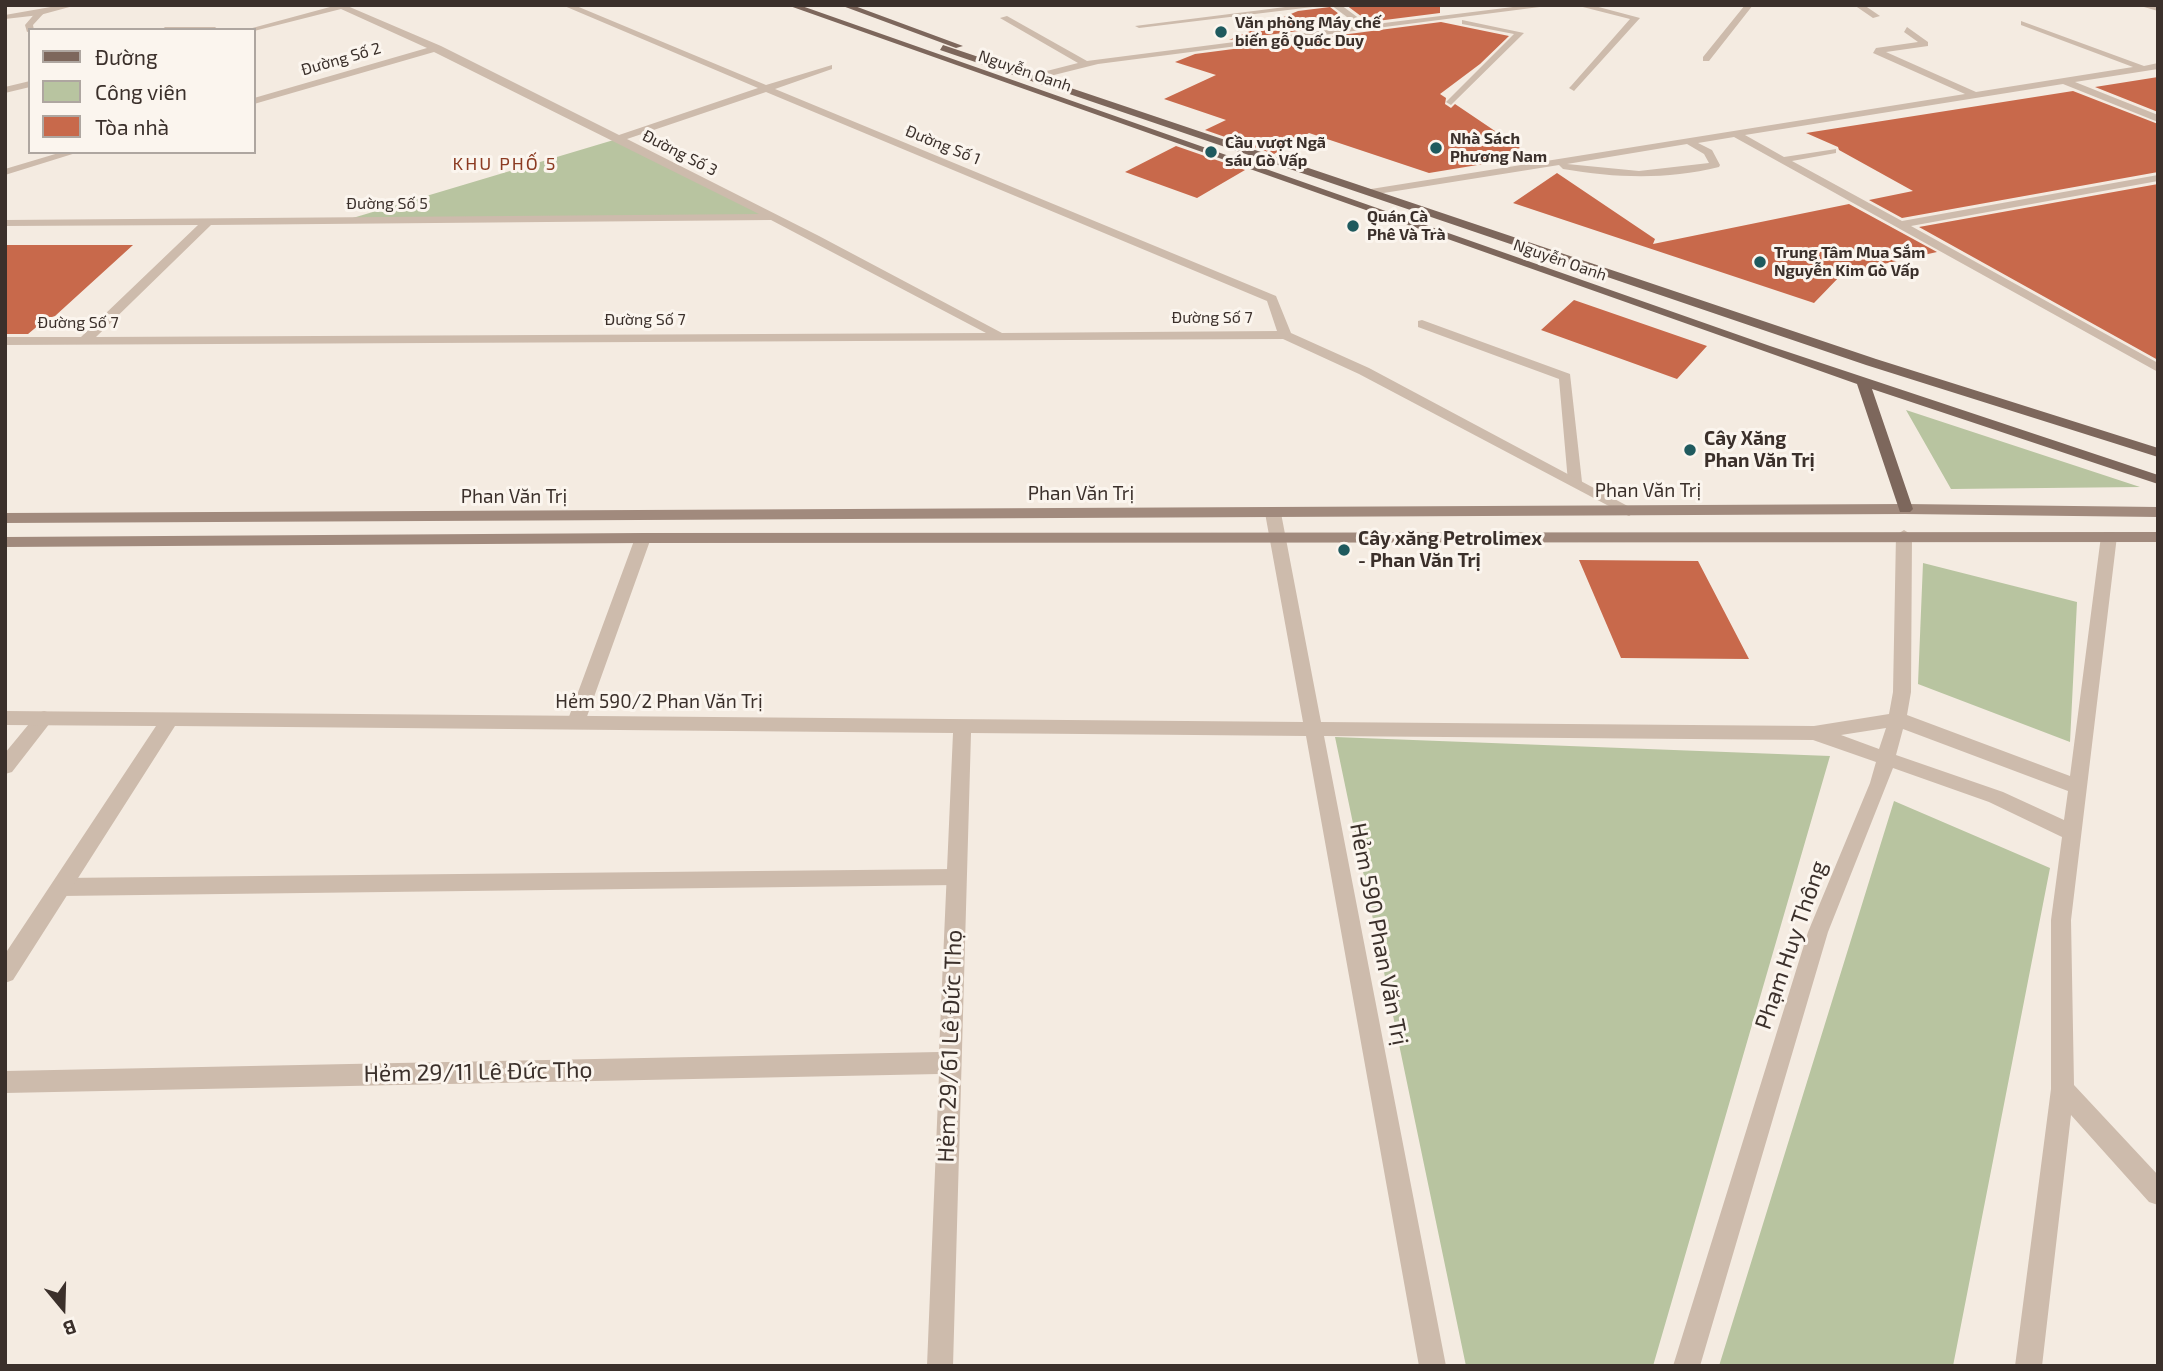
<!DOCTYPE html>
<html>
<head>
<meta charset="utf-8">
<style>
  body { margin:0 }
  #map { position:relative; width:2163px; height:1371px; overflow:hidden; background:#f4ebe1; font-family:"Exo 2",sans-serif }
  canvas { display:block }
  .frame { position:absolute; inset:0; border:7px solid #3b302b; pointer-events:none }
  .legend { position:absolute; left:28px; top:28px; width:228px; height:126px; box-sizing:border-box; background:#fbf5ee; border:2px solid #aea6a0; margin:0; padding:9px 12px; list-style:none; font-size:21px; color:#3b302b }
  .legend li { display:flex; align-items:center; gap:14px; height:35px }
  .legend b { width:35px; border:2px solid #aea6a0 }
  .north { position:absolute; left:28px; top:1273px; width:70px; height:70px; -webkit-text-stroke:5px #fbf5ee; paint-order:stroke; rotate:161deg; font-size:19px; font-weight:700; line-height:28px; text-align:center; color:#3b302b }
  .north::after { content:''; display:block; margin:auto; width:24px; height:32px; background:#3b302b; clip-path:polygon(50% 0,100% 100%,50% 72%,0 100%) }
</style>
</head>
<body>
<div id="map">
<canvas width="2163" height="1371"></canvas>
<div class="frame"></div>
<ul class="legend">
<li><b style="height:9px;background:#7d675c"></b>Đường</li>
<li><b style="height:19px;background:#b8c4a0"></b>Công viên</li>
<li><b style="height:19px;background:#c8694b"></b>Tòa nhà</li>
</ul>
<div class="north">B</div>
</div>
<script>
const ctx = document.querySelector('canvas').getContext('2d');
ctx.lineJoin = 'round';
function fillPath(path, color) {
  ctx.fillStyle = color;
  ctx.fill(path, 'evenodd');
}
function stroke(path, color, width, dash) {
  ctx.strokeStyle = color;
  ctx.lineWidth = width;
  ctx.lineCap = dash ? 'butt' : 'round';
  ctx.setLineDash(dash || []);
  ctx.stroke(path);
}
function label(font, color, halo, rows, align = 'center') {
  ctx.font = font + ' "Exo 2",sans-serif';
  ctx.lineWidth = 6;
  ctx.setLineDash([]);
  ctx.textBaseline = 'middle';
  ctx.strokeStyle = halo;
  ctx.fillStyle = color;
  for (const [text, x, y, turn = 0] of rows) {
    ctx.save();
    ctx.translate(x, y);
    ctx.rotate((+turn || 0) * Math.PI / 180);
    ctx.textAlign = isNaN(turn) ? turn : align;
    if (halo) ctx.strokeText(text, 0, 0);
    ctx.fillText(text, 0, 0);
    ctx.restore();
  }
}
const green = new Path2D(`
  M617 139 769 217 346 220Z
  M1906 410 2140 487 1951 489Z
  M1923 563 2077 602 2070 742 1918 684Z
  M1335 737 1830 756 1653 1366H1466Z
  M1894 801 2050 868 1953 1366H1719Z`);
const building = new Path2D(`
  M1346 5H1440V13L1369 22Z
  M1330 7 1352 24 1229 40 1298 11Z
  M1441 22 1509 36 1480 64 1440 94 1446 98 1445 104 1451 108 1455 104 1532 156 1429 173 1309 133 1274 154 1205 130 1226 120 1164 99 1216 75 1175 62 1195 54Z
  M2158 77V112L2095 87Z
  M2073 91 2158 124V172L1902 218 1869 200 1913 191 1839 150 1838 147 1806 133Z
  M1176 146 1245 170 1197 198 1125 172Z
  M1557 173 1655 239 1653 244 1849 204 1937 252 1843 273 1814 303 1513 203Z
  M2158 184V360L1919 227Z
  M5 245H133L55 316 46 319 28 334H5Z
  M1574 300 1707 346 1677 379 1541 330Z
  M1579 560 1698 561 1749 659 1621 658Z`);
const lane = new Path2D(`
  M2143 5 2158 6V11L2144 7Z
  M37 11 44 13 33 25 34 30 27 32 25 25Z
  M2021 21 2144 66 2158 63V69L2075 82 2158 115V122L2063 84 1745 135 1784 157 1836 149V153L1792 161 1902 221 2158 175V181L1911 226 2158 363V372L1734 137 1698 143 1712 150 1720 165 1719 167C1666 180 1616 178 1563 169L1559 165 1371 195 1366 192 1371 189 1965 94 1873 53 1876 48 1918 42 1904 32 1907 27 1928 42V46L1886 52 1976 92 2133 67 2021 25ZM1687 144 1704 154 1709 163 1639 171 1567 164Z
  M165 27H215L219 30H161Z
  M1422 320 1570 374 1582 482 1580 485H1570L1568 482 1559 379 1418 327V321Z
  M643 533 651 538 585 722 582 727H570L567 722 635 538Z
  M44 711 50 713 53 718 50 723 12 772 5 774V753L38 713Z
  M956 869 963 871 966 877 963 883 956 885 61 896 54 893 51 887 54 881 61 878Z`);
const street = new Path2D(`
  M62 5H77L40 15 5 19V15Z
  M326 5H345L441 46 619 135 758 88 562 5H574L766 85 832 65V69L775 89 1276 296 1291 333 1369 368 1637 511 1629 516 1624 514 1359 374 1283 339 5 345V337H81L198 225 5 226V220L759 214 434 52 254 104V98L427 48 341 9 254 31 245 30 330 7ZM766 92 1267 301 1277 331 1002 333 819 236 627 139ZM771 220 986 333 96 337 211 225Z
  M1301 5H1329L1139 28 1135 26Z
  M1331 5H1341L1368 25 1529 5H1555L1098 64 1034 80 1029 77 1031 75 1078 63 1000 18 1007 16 1087 61 1359 26Z
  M1575 5H1591L1640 18 1574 91 1569 88 1571 86 1630 19Z
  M1745 5H1753L1709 61H1703V57Z
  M1854 5H1864L1880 16 1873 18Z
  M1462 20 1524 33 1451 105 1446 102 1514 34 1462 24Z
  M30 81V87L5 93V87Z
  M62 152H79L5 175V169Z
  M1273 508 1281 513 1321 722 1814 726 1889 714 1893 692 1896 535 1904 530 1912 535 1911 692 1907 715 2070 776 2101 536 2104 532H2114L2117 536 2071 920 2074 1085 2158 1175V1205L2149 1202 2071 1115 2042 1366H2015L2051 1089V920L2062 837 1989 802 1893 768 1828 932 1700 1366H1673L1808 932 1870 783 1876 762 1813 740 1324 736 1446 1366H1419L1306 736 971 733 953 1366H927L939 1074 5 1093V1071L939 1052 953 733 175 726 13 980 5 983V954L156 726 5 725V711L1303 722 1265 513ZM1886 728 1879 749 1841 735ZM1903 729 2068 791 2064 820 2003 792 1896 755Z`);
const secondary = new Path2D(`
  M1905 504 2158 507V517L1905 514 5 523V513Z
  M2158 532V542L643 543 5 547V537L643 533Z`);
const primary = new Path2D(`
  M787 5H799L1770 346 2158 475V484L1872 389 1913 509 1910 512H1900L1857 384Z
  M840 5H852L963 46 956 48Z
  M943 45 1876 359 2158 448V457L1866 365 940 50Z`);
const markers = [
  [1221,32,7,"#1f5a5e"],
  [1436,148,7,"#1f5a5e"],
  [1211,152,7,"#1f5a5e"],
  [1353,226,7,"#1f5a5e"],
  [1760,262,7,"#1f5a5e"],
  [1690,450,7,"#1f5a5e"],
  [1344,550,7,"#1f5a5e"]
];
const farPoinames = [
  ["Văn phòng Máy chế",1235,23],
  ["biến gỗ Quốc Duy",1235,41],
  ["Nhà Sách",1450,139],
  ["Phương Nam",1450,157],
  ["Cầu vượt Ngã",1225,143],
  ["sáu Gò Vấp",1225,161],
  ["Quán Cà",1367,217],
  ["Phê Và Trà",1367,235],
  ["Trung Tâm Mua Sắm",1774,253],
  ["Nguyễn Kim Gò Vấp",1774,271]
];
const farStreetnames = [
  ["Đường Số 2",341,59,-16],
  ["Nguyễn Oanh",1025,71,19],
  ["Đường Số 1",943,145,22],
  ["Đường Số 3",680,153,27],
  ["Đường Số 5",387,204],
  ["Nguyễn Oanh",1560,260,19],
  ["Đường Số 7",1212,318],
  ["Đường Số 7",645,320],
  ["Đường Số 7",78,323]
];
const farNeighbourhoodnames = [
  ["KHU PHỐ 5",505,164]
];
const poiNames = [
  ["Cây Xăng",1704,439],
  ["Phan Văn Trị",1704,461],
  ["Cây xăng Petrolimex",1358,539],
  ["- Phan Văn Trị",1358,561]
];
const streetNames = [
  ["Phan Văn Trị",1648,491],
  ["Phan Văn Trị",1081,494],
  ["Phan Văn Trị",514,497],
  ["Hẻm 590/2 Phan Văn Trị",659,702]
];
const nearStreetnames = [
  ["Hẻm 590 Phan Văn Trị",1379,934,79],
  ["Phạm Huy Thông",1791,945,-71],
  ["Hẻm 29/61 Lê Đức Thọ",950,1046,-88],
  ["Hẻm 29/11 Lê Đức Thọ",478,1072,-1]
];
fillPath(green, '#b8c4a0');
fillPath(building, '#c8694b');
fillPath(lane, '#cdbbac');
fillPath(street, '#cdbbac');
fillPath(secondary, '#a18a7d');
fillPath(primary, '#7d675c');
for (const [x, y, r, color] of markers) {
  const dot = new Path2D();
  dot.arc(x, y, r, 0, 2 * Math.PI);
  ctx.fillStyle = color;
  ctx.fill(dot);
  stroke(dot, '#fbf5ee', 2.5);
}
label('bold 16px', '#3b302b', '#fbf5ee', farPoinames, 'left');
label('16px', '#3b302b', '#fbf5ee', farStreetnames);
ctx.letterSpacing = '2px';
label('18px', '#8c3b22', '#fbf5ee', farNeighbourhoodnames);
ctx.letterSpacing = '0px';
label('bold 19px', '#3b302b', '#fbf5ee', poiNames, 'left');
label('19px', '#3b302b', '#fbf5ee', streetNames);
label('23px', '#3b302b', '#fbf5ee', nearStreetnames);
</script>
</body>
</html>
